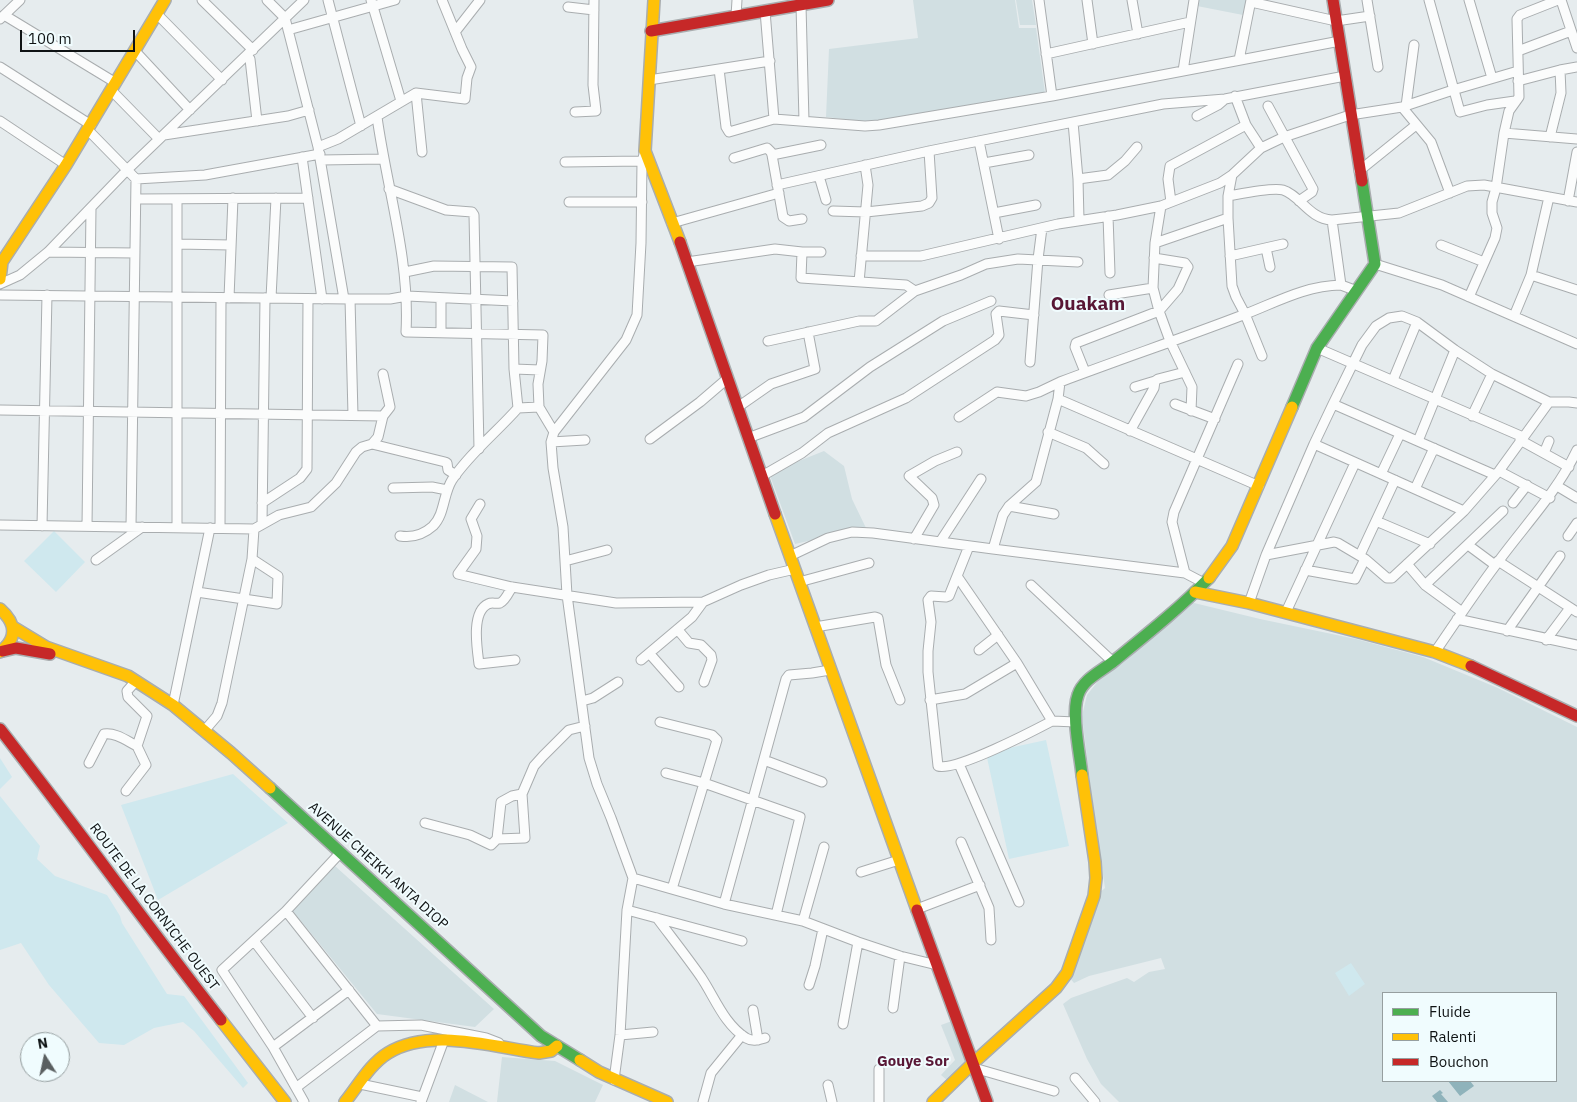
<!DOCTYPE html>
<html>
<head>
<meta charset="utf-8">
<style>
  body { margin:0 }
  #map { position:relative; width:1577px; height:1102px; overflow:hidden; background:#e6ecee; font-family:"IBM Plex Sans",sans-serif }
  canvas { display:block }
  .legend { position:absolute; left:1382px; top:992px; width:175px; height:90px; box-sizing:border-box; background:#f0fcfe; border:1px solid #969fa0; margin:0; padding:6px 9px; list-style:none; font-size:15px; color:#0f1314 }
  .legend li { display:flex; align-items:center; gap:10px; height:25px }
  .legend b { width:25px; border:1px solid #969fa0 }
  .north { position:absolute; left:20px; top:1032px; width:50px; height:50px; box-sizing:border-box; background:#f0fcfe; border:1px solid #969fa0; border-radius:50%; rotate:350deg; font-size:14px; font-weight:700; line-height:20px; text-align:center; color:#0f1314 }
  .north::after { content:''; display:block; margin:auto; width:18px; height:22px; background:#5a5f60; clip-path:polygon(50% 0,100% 100%,50% 72%,0 100%) }
  .scale { position:absolute; left:20px; top:30px; width:115px; height:22px; box-sizing:border-box; border:2px solid #0f1314; border-top:0; padding-left:6px; font-size:15px; line-height:18px; white-space:nowrap; color:#0f1314; -webkit-text-stroke:4px #f0fcfe; paint-order:stroke }
</style>
</head>
<body>
<div id="map">
<canvas width="1577" height="1102"></canvas>
<ul class="legend">
<li><b style="height:6px;background:#4caf50"></b>Fluide</li>
<li><b style="height:6px;background:#ffc107"></b>Ralenti</li>
<li><b style="height:6px;background:#c62828"></b>Bouchon</li>
</ul>
<div class="north">N</div>
<div class="scale">100 m</div>
</div>
<script>
const ctx = document.querySelector('canvas').getContext('2d');
ctx.lineJoin = 'round';
function fillPath(path, color) {
  ctx.fillStyle = color;
  ctx.fill(path, 'evenodd');
}
function stroke(path, color, width, dash) {
  ctx.strokeStyle = color;
  ctx.lineWidth = width;
  ctx.lineCap = dash ? 'butt' : 'round';
  ctx.setLineDash(dash || []);
  ctx.stroke(path);
}
function label(font, color, halo, rows, align = 'center') {
  ctx.font = font + ' "IBM Plex Sans",sans-serif';
  ctx.lineWidth = 4;
  ctx.setLineDash([]);
  ctx.textBaseline = 'middle';
  ctx.strokeStyle = halo;
  ctx.fillStyle = color;
  for (const [text, x, y, turn = 0] of rows) {
    ctx.save();
    ctx.translate(x, y);
    ctx.rotate((+turn || 0) * Math.PI / 180);
    ctx.textAlign = isNaN(turn) ? turn : align;
    if (halo) ctx.strokeText(text, 0, 0);
    ctx.fillText(text, 0, 0);
    ctx.restore();
  }
}
const built = new Path2D(`
  M913 0H1015L1019 28H1036L1045 93 878 123 826 117 829 49 918 38Z
  M1016 0H1032L1036 25H1020Z
  M1198 0H1247L1243 15 1197 6Z
  M824 451 844 466 852 499 866 528 795 544 769 473Z
  M1190 602 1260 619 1356 639 1423 657 1498 688 1577 727V1102H1119L1101 1084 1087 1059 1063 1004 1071 998 1127 978 1134 982 1149 972 1165 969 1161 958 1089 976 1074 983 1069 977 1099 893 1105 888 1092 800 1082 716 1087 695 1098 681ZM1383 993H1556V1081H1383Z
  M335 866 494 1009 475 1027 377 1014 292 910Z
  M952 1021 964 1056 965 1063 948 1081 941 1075 955 1060 941 1025Z
  M502 1057 555 1061 603 1085 595 1102H497Z
  M455 1085 488 1102H449Z`);
const green = new Path2D(`
  M54 531 85 562 56 592 24 561Z
  M1046 740 1069 846 1009 859 986 753Z
  M0 758 12 777 0 789Z
  M233 774 288 823 158 900 121 805Z
  M0 796 40 846 37 859 55 876 107 895 120 916 122 923 167 994 184 996 248 1083 243 1088 194 1031 183 1022 154 1028 124 1045 99 1043 49 985 21 943 0 950Z
  M1351 963 1365 984 1349 996 1335 973Z`);
const water = new Path2D(`
  M1448 1081H1470L1474 1086 1460 1096Z
  M1440 1090 1443 1093 1441 1094 1448 1102H1437L1432 1096Z`);
const street = new Path2D(`
  M202 0 253 50
  M267 0 285 18 318 147 344 299
  M328 0 361 126
  M371 0 401 101
  M1039 0 1052 96
  M1087 0 1093 44
  M1132 0 1138 34
  M1367 0 1378 67
  M1429 0 1460 112 1487 105 1515 101
  M1469 0 1492 78
  M1561 0 1577 48
  M1251 2 1336 21 1370 16
  M801 5 804 121
  M568 7 594 10
  M765 11 774 119
  M157 14 222 80
  M4 15 116 83
  M736 16 737 0
  M0 19 20 0
  M288 30 395 0
  M455 32 480 0
  M135 51 190 110
  M1518 51 1571 31
  M1046 54 1190 22
  M246 56 250 59 257 121
  M1239 60 1251 0
  M0 67 91 125
  M719 69 726 127 729 132 774 119 865 126 879 125 1052 96 1340 41
  M1183 71 1194 0
  M649 80 770 61
  M1518 81 1560 70 1577 67
  M112 91 159 139
  M416 93 422 152
  M1235 96 1246 125 1261 148
  M1268 106 1313 189 1312 192 1299 201
  M1406 106 1414 45
  M1402 107 1431 142 1450 193
  M575 112 596 111 593 85 594 0
  M1197 116 1218 105 1225 99
  M377 117C387 189 410 259 406 332L543 335 542 361 538 384 539 407 554 432
  M0 121 66 165
  M1073 122 1078 179 1079 220
  M88 130 136 179 131 527
  M1504 133 1577 139
  M164 135 288 116 309 110
  M1550 137 1561 93 1560 70
  M979 141 999 239
  M318 147 338 139 416 93 465 99 467 78 471 67 462 49 442 0
  M772 155 821 145
  M302 157 322 299
  M734 158 767 148 771 152 772 155 783 217 789 221 802 219
  M321 160 383 159
  M565 162 642 161
  M984 163 1029 155
  M1359 171 1416 125
  M1232 175 1228 196V218L1232 286 1236 297 1245 314 1262 356
  M819 176 826 200
  M136 179 205 175 320 154
  M1078 179 1108 175 1125 161 1137 147
  M777 185 929 151 1163 104 1225 99 1345 76
  M389 189 446 210 472 212 474 215 479 449
  M1228 196C1240 194 1272 187 1283 190 1300 195 1309 219 1332 220L1399 213 1467 186 1484 185 1577 202
  M136 199 308 198
  M177 199V528
  M1568 201 1577 152
  M569 202H642
  M1171 202 1168 179 1170 166 1246 125
  M1161 206 1155 243 1153 288 1159 311 1170 341 1192 387 1191 411
  M833 211 866 212 922 206 929 203 932 198 929 151
  M994 213 1036 205
  M1108 216 1110 273
  M1332 220 1341 285 1357 291
  M672 223 779 193
  M1155 243 1228 218
  M177 244 231 245
  M1441 245 1484 262
  M1266 248 1270 267
  M48 252 135 253
  M802 252H821
  M861 256H921L1058 224 1117 215 1161 206 1220 183 1232 175 1261 148 1284 137 1350 115 1402 107 1453 90 1518 71
  M1230 256 1283 244
  M687 262 775 249 802 252 801 278 906 285 915 291
  M1375 264 1442 285 1577 344
  M405 272 434 266 512 267 514 369 518 408
  M1531 275 1577 290
  M859 282 868 185 865 165
  M0 284 20 275 48 252 128 169 304 0
  M0 295 350 299H390L407 296 513 301
  M1109 295 1153 288
  M1469 297 1495 238 1497 228 1492 213V202L1496 188 1504 133 1509 111 1519 97 1517 19 1520 15 1558 0
  M229 298 233 198
  M271 298 276 198
  M441 298V332
  M350 299 353 415
  M1514 316 1531 275 1549 197
  M768 341 859 321H876L915 291 961 275 986 264 1018 259 1078 262
  M1317 348 1523 437
  M1030 362 1038 259 1042 228
  M514 369 540 370
  M1085 372 1075 347 1076 343 1159 311 1178 289 1188 267 1185 263 1154 258
  M1393 380 1417 322
  M1135 387 1155 381 1158 379 1185 372
  M1058 399 1259 486
  M1175 404 1215 419
  M1333 404 1495 475
  M738 407 771 384 815 369 808 332
  M0 410 383 416
  M1472 416 1492 374
  M959 417 997 392 1026 396 1039 392 1060 382C1121 359 1183 338 1243 315 1277 302 1304 286 1341 285
  M1130 431 1154 388 1155 381
  M1048 432 1086 448 1104 464
  M748 438 804 417 870 367 943 321 991 301
  M650 439 700 402 728 378
  M1520 440 1569 467
  M1418 441 1455 350
  M551 442 585 440
  M372 444 445 462 447 463 448 470 456 475
  M1314 444 1464 511
  M1544 453 1549 441
  M1499 471 1550 498
  M1381 474 1400 434
  M762 476 802 453 828 433 906 398 995 340 999 335 996 314 999 311 1034 315
  M1557 486 1577 498
  M393 488 432 487 447 490
  M1415 489 1434 448
  M262 503 300 478 307 469 308 299
  M1513 503 1527 485
  M480 504 471 519 477 536 476 549 458 574 512 587 616 603 703 602
  M1009 506 1054 514
  M1376 521 1430 544
  M262 524 265 298
  M0 525 254 529 279 515 311 507 336 483 356 452 362 447 372 444 378 437 383 416 390 407 383 374
  M42 526 47 295
  M87 526 91 208
  M220 528 221 298
  M400 536C412 538 424 534 433 526 445 514 443 494 452 480 470 453 497 432 518 408L539 407
  M1568 536 1577 523
  M914 539 934 505 932 498 909 476 935 461 957 452
  M940 542 981 479
  M1468 545 1495 565
  M969 546 949 596 946 597 931 596 928 600 931 622 928 651V672L938 766C954 772 1033 731 1052 721
  M993 549 1003 515 1009 506 1036 482 1058 399 1060 382
  M1266 555 1334 542 1338 543 1365 559 1387 578H1392L1464 511 1499 471 1549 402
  M1360 555 1395 480
  M790 556 828 538 852 532 873 533 993 549 1185 573 1204 583
  M96 560 142 527
  M565 561 607 550
  M1498 561 1577 612
  M1407 564 1425 585 1462 612
  M1305 570 1355 579 1365 559
  M1185 573 1172 522 1174 512 1238 364
  M957 576 1017 663 1052 721 1076 722
  M799 582 869 563
  M1031 585 1113 662
  M1425 585 1503 511
  M512 587C509 592 505 601 500 603 495 604 492 602 488 604 471 612 477 648 479 664L515 660
  M197 592 277 604 278 576 252 559
  M1249 603 1266 555 1314 444 1333 404 1362 345 1376 326 1389 318 1402 316 1417 322 1455 350 1492 374 1549 402H1569L1577 403
  M1286 612 1355 463
  M1457 619 1577 645
  M815 627 875 617 878 618 886 665 900 700
  M678 630 689 643 701 645 711 655 712 660 704 682
  M1507 631 1560 556
  M1546 640 1570 608
  M979 650 998 635
  M1435 652C1455 623 1474 594 1495 566 1523 527 1556 494 1577 450
  M649 653 679 687
  M641 660 692 617 703 602 741 585 769 575 795 569
  M930 700 965 694 1017 663
  M582 701 593 698 618 682
  M173 705 210 528
  M660 722 712 735 717 740 672 889
  M205 730 217 716 222 703 252 559 254 529
  M764 760 822 782
  M89 763 104 734C115 732 127 741 137 746
  M959 764 1019 902
  M666 773 704 783 800 817 776 915
  M126 791 146 765 137 746 147 716 128 697 127 691 136 681
  M425 823 470 835 491 845 497 839 501 802 512 796 522 794 534 766 543 756 569 730 585 726
  M497 839 525 838 522 794
  M961 842 989 908 991 940
  M861 872 899 860
  M633 878 724 904 803 921 858 942 900 956 937 965
  M724 904 786 679 789 675 812 673 830 670
  M917 909 980 885
  M627 910 742 941
  M286 911 377 1026
  M657 918C672 938 687 957 701 977 715 998 724 1024 746 1038 753 1042 758 1040 765 1038
  M803 921 824 847
  M254 941 313 1018
  M809 985 815 966 823 929
  M893 1008 900 956
  M753 1010 758 1040
  M843 1024 858 942
  M620 1035 653 1032
  M273 1047 349 990
  M974 1068 1054 1091
  M1075 1078 1095 1102
  M614 1080 620 1035 627 910 633 878 611 818 597 784 589 758 567 595 563 527 553 468 551 442 554 432 626 340 637 315 641 243 642 161 645 151
  M360 1084 422 1097
  M828 1085 832 1102
  M297 1087 377 1026 421 1025 486 1038 499 1043
  M304 1102 273 1047 222 970 286 911 341 852
  M421 1102 444 1040
  M703 1102 711 1073 742 1035
  M879 1102V1069`);
const fast = new Path2D(`
  M1292 407 1317 348 1375 264 1362 181
  M1082 775C1080 754 1071 714 1078 695 1083 679 1102 671 1114 661 1146 635 1180 608 1209 578
  M270 788 541 1036 580 1060`);
const slow = new Path2D(`
  M654 0 645 151 680 242
  M0 279 2 262 66 165 165 0
  M775 514 917 910
  M1209 578 1232 546 1292 407
  M1195 592 1249 603 1435 652 1471 666
  M0 609C16 623 18 638 0 652
  M13 627 46 647 128 676 173 705 231 753 270 788
  M221 1020 285 1102
  M580 1060 599 1072 667 1102
  M345 1102C358 1086 370 1064 388 1053 430 1027 493 1047 539 1053L551 1051 557 1046
  M933 1102 972 1064 1056 988 1067 973 1094 896 1096 878 1095 862 1082 775`);
const jam = new Path2D(`
  M1333 0 1362 181
  M651 31 828 0
  M680 242 775 514
  M3 651 16 648 50 654
  M1471 666 1577 716
  M0 729C75 825 146 924 221 1020
  M917 910 987 1102`);
const streetNames = [
  ["AVENUE CHEIKH ANTA DIOP",378,866,42],
  ["ROUTE DE LA CORNICHE OUEST",154,907,53]
];
const neighbourhoodNames = [
  ["Gouye Sor",913,1062]
];
const districtNames = [
  ["Ouakam",1088,305]
];
fillPath(built, '#d1dfe2');
fillPath(green, '#cfe8ee');
fillPath(water, '#8fb3bb');
stroke(street, '#a9adaf', 11);
stroke(fast, '#a9adaf', 14);
stroke(slow, '#a9adaf', 14);
stroke(jam, '#a9adaf', 14);
stroke(street, '#fbfcfc', 9);
stroke(fast, '#4caf50', 11);
stroke(slow, '#ffc107', 11);
stroke(jam, '#c62828', 11);
label('14px', '#0f1314', '#f0fcfe', streetNames);
label('bold 15px', '#581735', '#f0fcfe', neighbourhoodNames);
label('bold 19px', '#581735', '#f0fcfe', districtNames);
</script>
</body>
</html>
